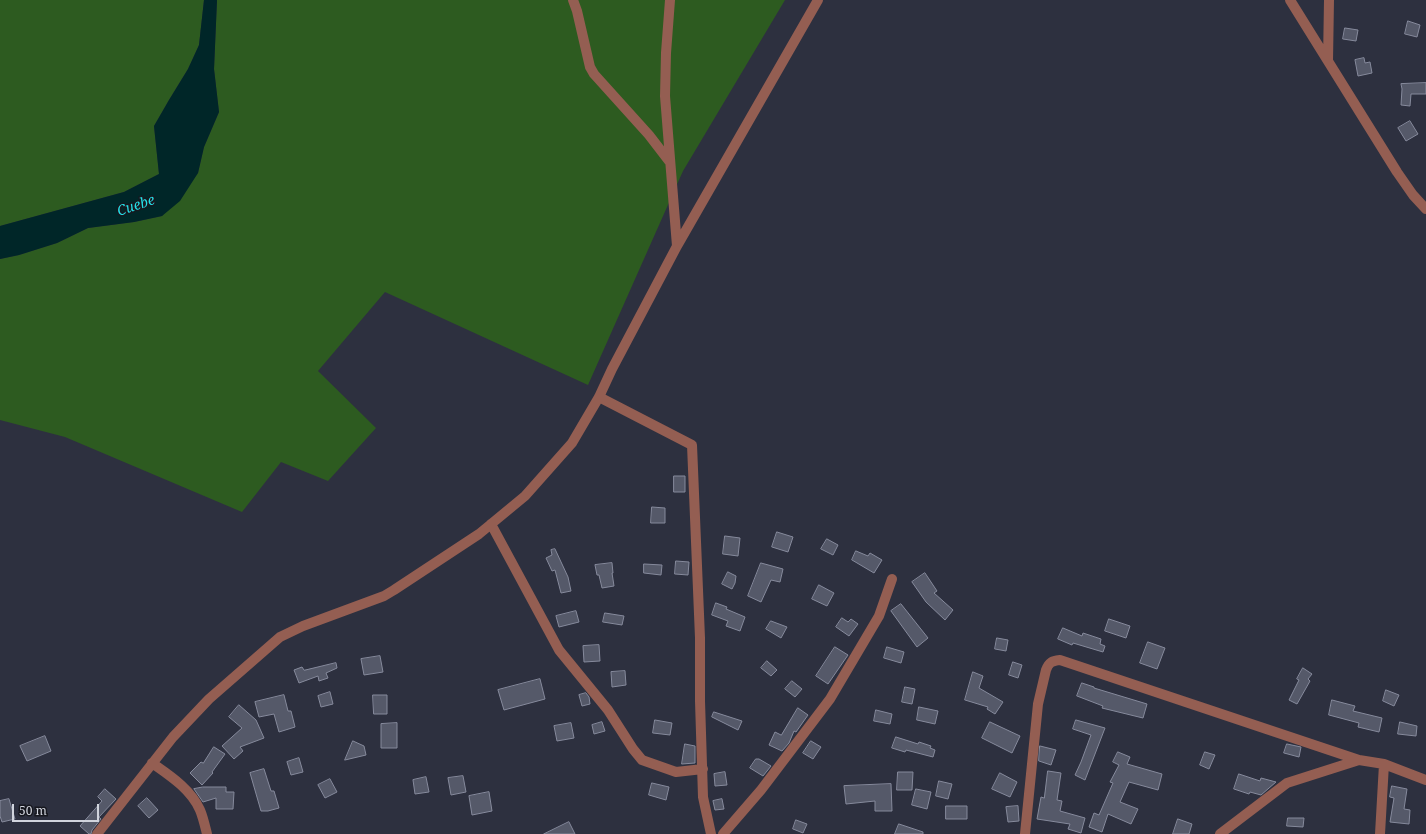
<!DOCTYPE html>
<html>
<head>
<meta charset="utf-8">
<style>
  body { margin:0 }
  #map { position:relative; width:1426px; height:834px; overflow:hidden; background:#2d303f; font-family:"Noto Serif",serif }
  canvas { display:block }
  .scale { position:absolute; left:12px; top:804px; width:87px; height:18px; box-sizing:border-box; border:2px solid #d1d4dd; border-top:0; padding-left:5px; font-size:12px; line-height:14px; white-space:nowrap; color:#d1d4dd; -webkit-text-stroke:3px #17181f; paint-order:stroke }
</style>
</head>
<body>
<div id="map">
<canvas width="1426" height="834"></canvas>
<div class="scale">50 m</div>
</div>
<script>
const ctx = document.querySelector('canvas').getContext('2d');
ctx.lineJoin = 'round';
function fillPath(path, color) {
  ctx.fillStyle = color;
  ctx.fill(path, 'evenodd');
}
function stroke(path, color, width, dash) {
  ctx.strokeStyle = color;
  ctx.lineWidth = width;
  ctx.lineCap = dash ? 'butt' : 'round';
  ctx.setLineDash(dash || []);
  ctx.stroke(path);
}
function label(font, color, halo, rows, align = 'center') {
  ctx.font = font + ' "Noto Serif",serif';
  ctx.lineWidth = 3;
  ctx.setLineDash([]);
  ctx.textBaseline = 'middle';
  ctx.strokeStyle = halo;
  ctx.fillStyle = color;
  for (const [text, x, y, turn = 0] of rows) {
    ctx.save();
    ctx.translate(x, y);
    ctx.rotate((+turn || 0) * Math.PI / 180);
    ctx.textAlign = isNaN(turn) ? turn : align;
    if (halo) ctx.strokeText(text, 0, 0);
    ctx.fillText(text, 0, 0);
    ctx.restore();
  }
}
const green = new Path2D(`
  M0 0H204L199 45 188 69 169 100 154 126 159 174 124 192 0 226Z
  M217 0H785L683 171 588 385 385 292 318 371 376 428 328 481 281 462 242 512 65 437 0 420V259L19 255 57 243 88 228 134 222 162 216 198 173 204 147 219 112 214 69Z`);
const water = new Path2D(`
  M204 0H217L214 69 219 112 204 147 198 173 180 201 162 216 134 222 88 228 57 243 19 255 0 259V226L124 192 159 174 154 126 169 100 188 69 199 45Z`);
const building = new Path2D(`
  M1408 21 1420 25 1417 37 1405 34Z
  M1345 28 1358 30 1356 41 1343 39Z
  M1364 58 1365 63 1370 62 1372 73 1358 76 1355 60Z
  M1426 83V94H1411L1410 106 1401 105 1402 89 1401 84Z
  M1410 121 1418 134 1406 141 1398 128Z
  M674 476H685V492H674Z
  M652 507 665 508V523H651Z
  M777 532 793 537 788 552 772 547Z
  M725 536 740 538 738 556 723 554Z
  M827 539 838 545 833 555 821 549Z
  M555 549 568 577 571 591 561 593 555 570 552 571 546 558 552 555 551 550Z
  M856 551 868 556 870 553 882 560 874 573 852 560Z
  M676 561 689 562 688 575 675 574Z
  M612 563 613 573H612L614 586 602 588 599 575H597L595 565Z
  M761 563 783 569 780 582 771 580 761 602 748 596Z
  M644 564 662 565 661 575 644 573Z
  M728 572 736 576 735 583 732 589 722 584Z
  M925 573 937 591 934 593 953 610 945 620 926 602 912 582Z
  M819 585 834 593 827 606 812 599Z
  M716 603 727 607 726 609 745 617 740 631 726 626 728 621 712 615Z
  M901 604 928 638 917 647 891 611Z
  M576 611 579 622 559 627 556 616Z
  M605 613 624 616 622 625 603 622Z
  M842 618 848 622 851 619 858 624 849 636 836 627Z
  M1109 619 1130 626 1126 638 1105 631Z
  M771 621 787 627 781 638 766 629Z
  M1063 628 1082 636 1083 633 1101 639 1100 644 1105 646 1103 652 1073 643 1072 645 1058 639Z
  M997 638 1008 640 1006 651 995 649Z
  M1148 642 1165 648 1157 669 1140 663Z
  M599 645 600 661 584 662 583 646Z
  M835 647 848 655 828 684 816 676Z
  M887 647 904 652 901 663 884 658Z
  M380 656 383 672 364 675 361 659Z
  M767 661 777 670 771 676 761 668Z
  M1013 662 1022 665 1018 678 1009 675Z
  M336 663 337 668 326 673 328 678 319 681 318 676 299 683 294 670 302 667 304 670Z
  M1303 668 1312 674 1308 679 1310 681 1297 704 1289 700 1299 680 1297 679Z
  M625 671 626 685 612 687 611 672Z
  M973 672 983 676 979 688 1003 702 995 714 987 709 988 707 965 700Z
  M540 679 545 699 504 710 498 690Z
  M792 681 802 689 795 697 785 689Z
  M1082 683 1094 687V688L1147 704 1143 718 1102 708 1103 706 1077 696Z
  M905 687 915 689 912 704 902 702Z
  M1386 690 1399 695 1394 706 1383 701Z
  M330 692 333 704 321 707 318 696Z
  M586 693 589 697 590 704 582 706 579 695Z
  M284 695 288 711H291L295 727 279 732 274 714 259 717 255 702Z
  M373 695H387V714H374Z
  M1332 700 1355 706 1353 711 1382 718 1379 732 1358 727 1359 723 1329 715Z
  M239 705 256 720 264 738 240 747 243 751 234 759 222 746 242 728 229 717Z
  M919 707 938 711 935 724 917 720Z
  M798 708 808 715 796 732 794 731 789 743 782 751 769 745 775 732 781 735Z
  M876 710 892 714 890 724 874 721Z
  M714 712 742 721 738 730 712 717Z
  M655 720 672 723 670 735 653 733Z
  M1076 720 1105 728 1085 780 1075 775 1081 762 1091 735 1073 729Z
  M602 722 605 731 594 734 592 725Z
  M990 722 1020 736 1012 753 982 738Z
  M1400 722 1417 726 1416 736 1398 734Z
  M397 723V748H381V724Z
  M571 723 574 738 557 741 554 726Z
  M45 736 51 751 27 761 20 746Z
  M896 737 918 744 919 742 931 746 930 748 935 750 933 757 906 750 905 752 892 748Z
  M353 741 364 746 366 755 345 760Z
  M811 741 821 747 813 759 803 753Z
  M685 744 695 746V763L682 764Z
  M1287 744 1301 747 1299 757 1284 753Z
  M1040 746 1056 750 1051 765 1039 761Z
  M214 747 225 754 212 772 213 773 202 785 190 773 201 762 203 763Z
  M1118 752 1130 757 1127 764 1162 774 1158 790 1129 782 1120 802 1138 809 1131 824 1108 814 1102 832 1089 827 1094 813 1099 815 1113 783 1110 782 1119 765 1113 762Z
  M1205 752 1215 755 1209 769 1200 765Z
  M299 758 303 772 291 775 287 762Z
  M756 759H759L771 766 763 776 750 768Z
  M264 769 271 791H274L279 808 268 811H261L250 773Z
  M1048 771 1061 773 1057 800 1062 801 1060 811 1085 818 1081 833 1068 829 1070 824 1037 819 1041 797 1044 798Z
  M725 772 727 785 715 786 714 774Z
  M898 772H913L912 790H897Z
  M1000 773 1017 782 1010 797 992 789Z
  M1239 774 1260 781 1261 778 1276 782 1261 795 1250 792 1249 794 1234 789Z
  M463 776 466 792 451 795 448 778Z
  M426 777 429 792 415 794 413 780Z
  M330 779 337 792 325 798 318 785Z
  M939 781 952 784 948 799 936 796Z
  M652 783 669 787 666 800 649 795Z
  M891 784 892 811H875V801L846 804 844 786Z
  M1392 786 1407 789 1404 809 1410 810 1409 824 1390 822 1394 798 1390 797Z
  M203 787H226V792H234L233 809H216V798L203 802 194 789Z
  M105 789 116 799 99 817 101 819 92 830 91 834H89L80 826 102 801 98 797Z
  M916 789 931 792 927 809 912 805Z
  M489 792 492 811 472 815 469 796Z
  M147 798 158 810 149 818 138 806Z
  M9 799 15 819 2 822 0 816V801Z
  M722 799 724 809 715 810 713 801Z
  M946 806H967V819H946Z
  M1018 806 1019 821 1008 822 1006 807Z
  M1288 818H1304L1303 827 1287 826Z
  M1178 819 1192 824 1189 834H1173Z
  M796 820 807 824 803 833 793 829Z
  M569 822 575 834H544Z
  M899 824 923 832V834H895Z`);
const minor = new Path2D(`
  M573 0 577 11 590 67 594 74 649 135 669 161
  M670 0 666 53 665 96 677 246
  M1290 0 1397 172 1413 195 1426 209
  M1328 61 1329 0
  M599 397 692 445 700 638V701L703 797 711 834
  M491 524 559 650 608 710 633 749 642 760 676 772 703 769
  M152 763C169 775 191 789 200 810 203 817 205 826 207 834
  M97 834 173 737 209 699 280 637 303 626 384 596 394 590 479 534 525 496 572 443 599 397 612 369 677 246 818 0
  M723 834 761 790 830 699 879 616 892 579
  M1025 834 1038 704 1046 670C1049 662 1052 661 1060 660L1359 760 1384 764 1426 780
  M1220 834 1287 783 1359 760
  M1380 834 1384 764`);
const waterNames = [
  ["Cuebe",136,206,-19]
];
fillPath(green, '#2d5b20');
fillPath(water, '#002628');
fillPath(building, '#555969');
stroke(building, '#868a9c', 1);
stroke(minor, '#945e52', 10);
label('italic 14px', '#25dee6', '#17181f', waterNames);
</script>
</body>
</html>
